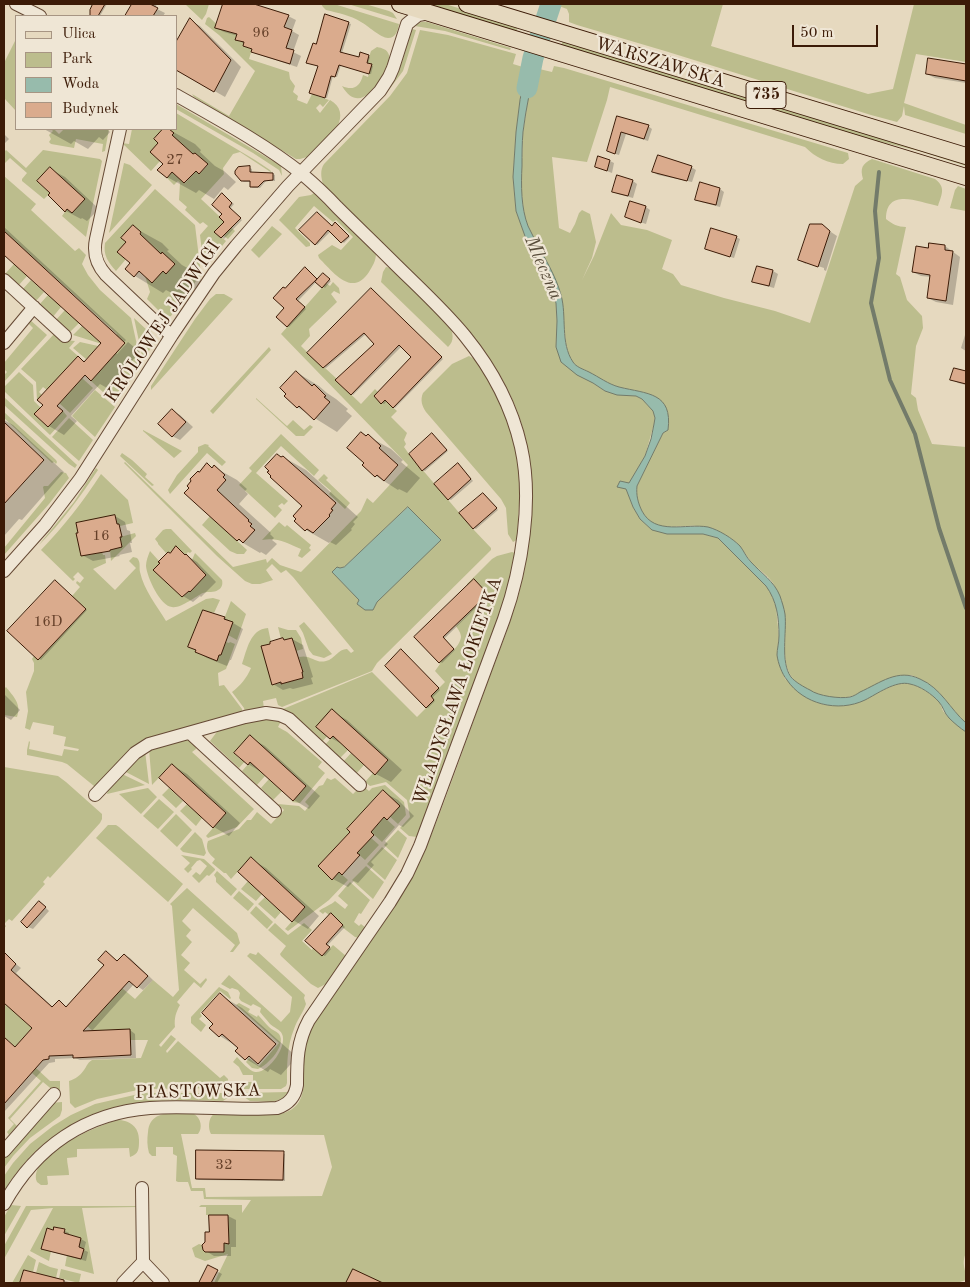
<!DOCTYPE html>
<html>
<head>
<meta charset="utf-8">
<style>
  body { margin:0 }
  #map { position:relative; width:970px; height:1287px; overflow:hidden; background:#e6d9bf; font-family:"Old Standard TT",serif }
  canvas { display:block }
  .frame { position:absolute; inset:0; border:5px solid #3c1b07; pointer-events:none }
  .legend { position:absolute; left:15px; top:15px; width:162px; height:115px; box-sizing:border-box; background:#efe6d5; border:1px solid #a79583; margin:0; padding:6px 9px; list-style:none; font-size:15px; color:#3c1b07 }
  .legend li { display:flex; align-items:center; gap:10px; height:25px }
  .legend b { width:25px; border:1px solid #a79583 }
  .scale { position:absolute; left:792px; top:25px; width:86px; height:22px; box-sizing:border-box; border:2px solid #3c1b07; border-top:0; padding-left:6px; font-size:15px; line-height:18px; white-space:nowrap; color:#3c1b07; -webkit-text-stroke:4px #efe6d5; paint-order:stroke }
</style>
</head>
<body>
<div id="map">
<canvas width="970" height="1287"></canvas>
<div class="frame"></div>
<ul class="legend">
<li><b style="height:6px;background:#e6d9bf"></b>Ulica</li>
<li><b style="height:14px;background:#bcbd8d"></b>Park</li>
<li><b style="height:14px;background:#97bbac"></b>Woda</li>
<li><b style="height:14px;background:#daab8d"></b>Budynek</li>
</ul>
<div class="scale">50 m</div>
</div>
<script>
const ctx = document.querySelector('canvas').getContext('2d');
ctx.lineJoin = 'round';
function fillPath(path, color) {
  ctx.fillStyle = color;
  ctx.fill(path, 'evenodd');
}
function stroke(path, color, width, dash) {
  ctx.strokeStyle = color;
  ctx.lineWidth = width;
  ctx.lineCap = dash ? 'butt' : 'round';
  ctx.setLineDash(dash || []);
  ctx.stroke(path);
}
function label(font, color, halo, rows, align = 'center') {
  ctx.font = font + ' "Old Standard TT",serif';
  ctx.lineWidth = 4.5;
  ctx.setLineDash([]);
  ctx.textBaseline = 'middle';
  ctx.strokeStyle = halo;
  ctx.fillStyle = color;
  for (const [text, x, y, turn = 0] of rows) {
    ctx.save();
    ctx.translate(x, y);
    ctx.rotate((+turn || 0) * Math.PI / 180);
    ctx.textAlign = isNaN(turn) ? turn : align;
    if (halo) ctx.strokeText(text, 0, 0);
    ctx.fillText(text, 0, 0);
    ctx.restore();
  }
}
const green = new Path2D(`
  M185 4H209L206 14 202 20Z
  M321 4H334L399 24C398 30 396 38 388 38 381 38 367 25 361 22 350 15 338 13 326 10L323 7Z
  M348 4H365L389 11 393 13 397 19Z
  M424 4H445L518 26 516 32Z
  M556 4H723L711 46 868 94 893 89 914 4H966V62L916 54 904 103 966 125V134L905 115 904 106 902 116 897 122 871 115 665 51 577 25 569 22V14L567 9 556 5Z
  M209 17 223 30 237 34 235 40 244 42 243 46 252 49 249 59 289 72 290 79 295 86 293 92 298 96 297 100 307 104 312 94 329 100 323 107 320 104 316 108 320 113 330 100C341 106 343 116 337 127L307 157 300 159H296L194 97 192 94 229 116 255 71 219 35 205 24 207 18Z
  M421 22H427L511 48 510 50 445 31 415 26Z
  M412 29 416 30 403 71 388 91C401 73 405 50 412 29Z
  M420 30 448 35 516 54 513 64 526 68 520 100 516 132 513 177 516 211 526 239 545 277 556 303 557 321 556 347 593 383 605 391 636 396 642 399 653 411 655 418 654 424 645 456 626 489 633 507 640 519 652 530 703 534 718 538 766 586 772 595 776 607 779 637 777 655 785 679 824 705 877 693 898 683H908L919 687 932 695 940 703 943 711 948 717 966 732V1252C961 1266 966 1267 966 1280L957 1283H214L228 1254 205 1261 195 1257 192 1248 199 1244 202 1245 203 1250 205 1252H223L224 1243H229L228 1215H206V1207H199L201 1205H242V1213L251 1200 204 1199 203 1191H191L188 1182H178L176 1181 177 1156 173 1154V1147H156V1156H152L149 1153C147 1146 147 1139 148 1132 150 1108 176 1114 194 1114 201 1118 203 1128 198 1134H181L192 1188H205L206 1197 322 1196 332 1167 324 1135 211 1134C208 1129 208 1118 214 1114H280C313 1107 301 1074 305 1050 306 1041 310 1032 314 1024L385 921 407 887 423 855C445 803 463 749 483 695 497 656 514 617 523 577 528 556 529 534 530 513 531 491 532 470 528 449 519 399 490 353 457 317L323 184C321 177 320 170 324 164L390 96 407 73Z
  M16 39V111L4 98V63Z
  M563 40 966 164V166L919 151 844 133 561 46Z
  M377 47C382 48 387 49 389 55 391 63 384 74 380 80 369 97 355 108 342 86 353 91 360 87 363 75L368 77 372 64 367 63 371 51Z
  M554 66 564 68 848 153 849 159 843 164C828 164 815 157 805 147L610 87 607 100 587 162 552 157 559 228 570 233 575 224 579 213 582 210 590 214 596 242 592 258 582 280 594 256 611 213 621 225 647 230 672 240 662 269 673 274 681 285 724 298 775 311 810 323 855 186 863 179C860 168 862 164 872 159L935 179C946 187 942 194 938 206 919 202 886 187 886 219 892 224 898 227 906 227L896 274 900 277 907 300 922 316 923 328 916 346 911 394 916 398 918 410 932 444 966 447V723C950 709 941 688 920 679 917 677 912 675 909 675 904 676 897 680 891 682 879 687 865 693 852 696 841 700 822 697 811 692 779 676 786 657 785 627 785 620 778 593 775 587 770 575 756 569 749 559 746 555 744 551 740 547 730 534 713 529 697 526 677 524 654 535 642 511 638 503 636 495 637 486L663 433 668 430 655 397 645 393 618 387 606 382 575 365 569 356 566 344 561 295 555 280 528 227 524 213 521 187 523 133 528 100 535 68 552 72Z
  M176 104 273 161 274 160 281 166 282 176 279 170 253 153 176 109Z
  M176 113 255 160 270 170 272 173 240 152 233 154 223 168 224 174 201 199 235 231 228 239 224 236 227 231 215 232 226 241 204 269 200 235 208 226 203 222 200 224 185 210 187 207 179 200 180 183 178 181 174 185 167 178 172 172 185 183 196 171 199 174 208 165 195 153 193 154 172 135 173 133 169 129H176Z
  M51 129H54L59 134 64 129H109L105 151 102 152 103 144 76 139 74 148 51 144 49 142 51 139 49 135 53 131Z
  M132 129H163L154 139 159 143 150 152 160 161 151 171 122 143 129 144Z
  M6 150 26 168 43 150 100 159 102 161 86 237 62 216 67 209 72 213 84 199 50 167 37 181 50 193 44 199 22 181V179L27 173 10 158 4 164V152Z
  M124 163 130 165 152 185 109 233Z
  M4 176 36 204 31 210 75 251 79 248 86 255 82 264 88 275 100 290 131 318 141 363 116 404 91 381 125 343 119 337 115 341 113 339 117 334 4 231Z
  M958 186 966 189V211L950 208 955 190Z
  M155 189 195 225 201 274 173 313 171 316 168 317 164 316 147 299 150 292 145 276 163 271 166 273 175 264 162 252 161 254 140 234 141 232 122 238 126 242V259L116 271C108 262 103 255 105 243Z
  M314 193 374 252 375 254 376 253C376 261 373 265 369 272 352 298 333 272 319 258L318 255 332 245 341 250 353 237 336 220 333 222 314 206 295 228 310 243V246L306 247 279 220 299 197 311 195Z
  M272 226 282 234 259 258 251 250Z
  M14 264 27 276 18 286 5 274Z
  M386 267 391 268 449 325C453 332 455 341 448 347L446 345 381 282 383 272Z
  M31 280 44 292 35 302 22 290Z
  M333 282 339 288 340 294 334 291 331 294 337 302 312 326 309 329 310 336 301 346 323 368 324 367 337 379 336 380 361 404 375 389 378 392 374 396 381 403 385 400 397 411 391 417 407 433 404 440 406 444 404 447 409 454 473 529 491 548V550L377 663 372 671 282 707 278 705 276 698 263 701 264 709 245 713 244 708 232 692C241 685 246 679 251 668L242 664C247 650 250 629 268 628L271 642H270L272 685 280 683 281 684 303 678 302 672 303 671 299 657C311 654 315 664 326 661 335 659 338 649 347 649L351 653 354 651 293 577 286 570 281 573 272 564 266 570 273 580 260 584H252L245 581 217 556 124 463 125 462 233 567 266 559 267 563 272 558 280 565 301 572 361 511 367 498 373 503 408 465 281 334 326 283 330 286ZM408 507 377 602 373 610H369L357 604 360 600 332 572 344 567Z
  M216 294H224L233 299 151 390V386L195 319 210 299Z
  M48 295 61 307 52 318 39 305Z
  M65 310 79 323 69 333 55 321Z
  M134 318 149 332 150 330C160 340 149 350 143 360Z
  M29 319 47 335 4 382V375L7 372 4 369V363L33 328 27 322Z
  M82 326 102 344 73 335Z
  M56 332 64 340 75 341 69 348 78 356 47 390 43 387 39 392 42 395 37 400 36 382 21 369Z
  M80 342 98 346 86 359 73 348Z
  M269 347 271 350 213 414 210 411Z
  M469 356C479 360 485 374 490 383 503 408 516 438 518 467 521 491 518 516 517 540L513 542 508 534 506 508 501 499 426 412C422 406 420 400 423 393L452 364Z
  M19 372 33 385 34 401 41 408 35 415 48 427 63 411 67 416 50 435 4 391V387Z
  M82 378 93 388 70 413 59 403Z
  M95 390 115 407 95 437 72 416Z
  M4 397 77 465 75 468 69 464 4 405Z
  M256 398 287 426 293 420 304 430 310 425 313 427 304 436H296L256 399Z
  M4 412 56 460 57 462 56 464 54 462 52 463 4 418Z
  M69 418 93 440 79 461 52 437Z
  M143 430 182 451 174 458 143 431Z
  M281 434 319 470 314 476 281 446 256 473 288 501 284 505 282 503 278 506 282 510 275 518 239 485 252 471 249 468Z
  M205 444 209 445 208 446 226 462 222 466 207 453 170 494 168 490 177 475 198 452V447Z
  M122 453 132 460 147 474 145 477 154 485 152 486 120 456Z
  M96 468 98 470C80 497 62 522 39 545L42 541 74 502Z
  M61 472 66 473 69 478 49 504 4 555V548L45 498 43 487 44 486H48Z
  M101 474 128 500 133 523 120 526 119 524H117L115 515 77 533 88 555 102 552 103 555H105L106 563 93 569 115 590 136 568 129 561 133 557 137 558C141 562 139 567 140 572 144 590 157 606 166 621L206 599 213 598 220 600 214 613 212 612V613L203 610 188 647 196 650V652L217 661 219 655H221L226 642 229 643 230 642 235 644 226 669 218 673 219 686 224 685 242 709 243 714 154 737 96 786H94L67 764 62 762 27 755V750L29 741 30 742 29 749 62 756 64 749 78 751 79 749 64 746 66 737 53 734 54 726 33 722 30 730 25 728 28 711 26 692 34 671V663L32 659 34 656 38 660 86 609 72 596 80 587 76 583 77 581 80 583 84 578 78 572 73 577 75 579 73 581 41 550C64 526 83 502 101 474Z
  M324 474 328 478 326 480 350 503 345 509 329 494 331 491 318 480Z
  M210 516 247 550 244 554H237L230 551 202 525Z
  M279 522 285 527 287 525 311 545 309 548 311 550 302 558 298 556 301 549C287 543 277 537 262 540Z
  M166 529H171L192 551 190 553 188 552 185 555 176 547 170 553 168 552 166 553 158 544V543L155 539 163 530Z
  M135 533 136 536 111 561 110 550 122 547 120 537Z
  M150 551 159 561V562L160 563 154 570 182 597 189 591 190 592 206 575 201 571 202 570 192 560 195 553 222 580C223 584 222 588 218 590 214 593 208 591 203 593 196 596 180 609 172 607 160 606 147 577 146 566 146 561 148 556 150 551Z
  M512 552 515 553 511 576 500 614 417 837 409 836 400 828 410 817 407 800 386 782 370 786 365 782 373 773 375 774 388 760 330 733 321 743 283 709 372 672 417 717 434 700 431 696 445 682 435 671 440 664 439 663C446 657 460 647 461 637 461 633 458 629 456 626L471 611 467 607H475L488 594 474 579 467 586V584L492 559 497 556Z
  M231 601 246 614 237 640 228 635 233 622 224 619Z
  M304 622 332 654 324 658 313 655 309 650 303 633 299 626Z
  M278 627 288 630H296L301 638 303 649 296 651 292 638 284 640 281 639Z
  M6 687C13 696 22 704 17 717L4 715V703L5 701 4 699V689Z
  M264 718 281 721 278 727 287 732 322 762 318 767 325 773 300 803 292 802 306 786 250 736 234 753 240 759 243 756 247 759 239 768 210 741 219 729Z
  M333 736 348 750 339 759 324 746Z
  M188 739 195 744 196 749 192 752 254 809 237 827 208 838 206 836 226 813 172 764 152 785 149 749Z
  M145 751 149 784 124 771Z
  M351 753 364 765 356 774 343 762Z
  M250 762 265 776 257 785 242 771Z
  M4 767 58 776 66 782 102 814V819L100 823 50 878 48 876 43 882 45 884 12 921 9 919 4 924 6 926 4 929Z
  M122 774 145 785 107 794 109 787Z
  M327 778 331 780 335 778 353 794 362 785 369 791 372 788 385 785 404 802 406 815 398 824 387 814 400 806 382 790 347 829 350 832 318 866 332 880 339 872 348 880 329 900 288 931 285 929 305 907 251 857 231 879 226 873H224L212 863 215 859C209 854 205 849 208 841L239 829 247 820H251L257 812 271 824 284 810 278 804 299 806 305 811 309 806 305 802 319 786 323 785Z
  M269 779 282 791 273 800 261 788Z
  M148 788 157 797 141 814 119 794Z
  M169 788 183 801 176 808 162 795Z
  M159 799 174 812 158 829 143 816Z
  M187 804 202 818 196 826 180 811Z
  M176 814 192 830 177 847 160 831Z
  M384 817 395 827 382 842 371 832Z
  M108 825H116L119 827 183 884 168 902 96 838Z
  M398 830 407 838 398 858 384 845Z
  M195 832 202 839 206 853 204 856 183 852 180 849Z
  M368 835 379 845 365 860 357 853Z
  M382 847 397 860 385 880 367 864Z
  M181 855 204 859 215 869V870L209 876 207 875 199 883 192 876 196 872 200 875 207 866 200 860 197 861 191 868 192 869 188 873 184 869 190 863Z
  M366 866 384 882 373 899 352 880Z
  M217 871 237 889 231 896 216 882V878L214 875Z
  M248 881 262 894 256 901 241 889Z
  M350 882 370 900 361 914 359 913 354 922 359 926 361 924 366 928 359 938 355 937 342 927 343 925 331 913 329 915 325 912 323 914 319 911C324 907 331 905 335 901L345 909 348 905 338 896Z
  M187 888 237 933 240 943 233 952H230L235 945 193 908 182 921 191 930 186 936 192 942 181 955 190 963 184 970 200 984 206 978 207 980 201 988 194 982 177 1002 180 1005C176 1012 174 1018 175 1027L159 1045 161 1047 171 1035 176 1039 166 1051 167 1053 178 1041 220 1078 224 1075 228 1079 229 1088 142 1089 97 1099 75 1108 70 1103 69 1081C75 1079 80 1076 84 1070 87 1066 87 1063 92 1060L141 1058 148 1040H130V1030L93 1031 87 1026 122 988 135 999 153 980 173 997 179 990 172 906 170 904Z
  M239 891 254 904 248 911 233 898Z
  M265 897 281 912 275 919 258 904Z
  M256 906 273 922 267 929 250 913Z
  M275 923 288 935 304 923 312 930 302 941 312 950 313 948 322 956 333 945 346 956 326 984 318 988 311 984 281 956 280 954 286 946 268 930Z
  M258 952 305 995 304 998 306 1004C303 1013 297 1020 294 1029 287 1046 287 1065 287 1083L286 1086 281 1089H244V1082H253V1075H243L239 1067 233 1062 237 1057C241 1061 249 1071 255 1072 268 1074 288 1046 282 1034 280 1029 274 1028 270 1024 267 1020 263 1016 260 1012L261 1008 253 1004 251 1006 241 1001 239 998 240 993 238 990 232 988 230 989 221 984 229 975 281 1022 290 1012 292 997 247 956 250 953 256 955Z
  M219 987 228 992 231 998 230 999 220 991 200 1013 202 1016 199 1019 206 1025 201 1032 191 1023V1017Z
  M4 1003 32 1028 15 1047 8 1040 4 1045Z
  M239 1003 250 1009 248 1012 257 1017 258 1015C262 1019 265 1023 269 1027 272 1030 276 1031 279 1034 287 1045 268 1065 258 1069L252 1068 246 1062 249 1058 259 1066 279 1043 236 1005Z
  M36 1068 50 1081H60V1098H58L55 1092 43 1082 10 1119 17 1126 9 1135 7 1132 14 1124 8 1118 41 1081 32 1073Z
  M288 1092 282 1099 272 1102 250 1101 244 1097 242 1093Z
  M143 1093H231L229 1097 223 1101C197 1101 170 1099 143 1102 84 1108 35 1141 4 1191V1176L13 1163 30 1144 53 1126 71 1115 95 1104Z
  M62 1102V1110L60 1116 30 1138 13 1156 4 1168V1156L50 1103Z
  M117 1120C130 1120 139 1127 139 1140 139 1149 139 1154 130 1157L129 1148 77 1149V1157L67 1158C67 1164 69 1169 69 1175L47 1176 48 1184 47 1185H41L37 1182C27 1155 97 1126 117 1120Z
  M11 1205 21 1206 4 1236V1217Z
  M26 1206H137V1207L82 1208 94 1274 65 1266 67 1255 81 1259 84 1249 79 1247 81 1238 64 1233 65 1229 55 1227 53 1230 47 1229 42 1249 51 1251 49 1261 30 1251 53 1208 31 1210 4 1259V1246Z
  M28 1255 36 1260 33 1272 24 1270 20 1283H12Z
  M39 1262 50 1267 58 1269 56 1278 36 1273Z
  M61 1269 81 1274 79 1283 59 1278Z`);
const water = new Path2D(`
  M529 58 537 61C531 84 526 108 523 132 522 143 522 155 522 166 521 185 521 208 528 226 530 231 533 235 535 240 544 257 556 276 561 295 567 316 560 343 573 362 576 367 583 369 589 372 599 377 608 384 619 387 647 394 673 392 668 430L663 433 637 486C636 495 638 503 642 511 655 536 686 523 708 527 719 530 732 538 740 546 744 551 746 557 751 562 761 573 774 581 780 596 782 602 784 608 785 614 787 632 780 662 791 677 795 682 804 687 810 690 818 696 840 699 850 697 854 696 857 694 860 692 880 683 898 668 920 679 941 688 950 709 966 723V732C960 728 954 723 949 718 944 713 943 706 939 702 932 694 920 686 910 684 896 680 877 694 865 700 838 713 803 704 787 680 782 674 778 663 777 655 777 649 779 643 779 636 779 618 777 601 766 586L718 538 703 534H667L652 530 640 519 633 507 626 489 617 487 620 481 629 483 645 456 651 439 654 424 655 418 653 411 642 399 636 396 617 395 605 391 593 383 577 375 561 362 556 347 557 321 556 303 545 277 526 239 516 211 513 177 516 132 520 100Z
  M408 507 441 540 377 602 373 610H365L357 604 359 600 332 572 337 567 340 568 344 567Z`);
const shadow = new Path2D(`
  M94 4H107L100 16H91V10Z
  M137 4H157L155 8 165 13 163 16H126L132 5 135 7Z
  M224 4H250L288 16 296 20 292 31 299 35 293 52 301 56 297 67 260 55 237 39 238 36 224 32 216 28Z
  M326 16 351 24 342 53 360 58 368 56 370 57 368 64 373 66 371 74 341 65 337 77 333 76 327 98 313 94 319 66 317 45Z
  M190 20 200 26 241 67 225 97 176 69Z
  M929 59 966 66V83L935 78 927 74Z
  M618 118 648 126 652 129 648 141 626 134 619 155 612 153Z
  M44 129H107L110 132 103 140 99 137 88 149 74 141 71 144Z
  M165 129H168L195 144 201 150 200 152 215 166 224 171 236 182 228 190 224 187 214 199 199 190 196 193 167 177 160 143 156 139Z
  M4 134 9 139 4 144Z
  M610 161 614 163 612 173 596 167Z
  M691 167 696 170 692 182 658 175 653 172Z
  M250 168 252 169V174H273L275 175V181H266L260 188H253L251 187V182H244L241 180Z
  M50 169 65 177 99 209 87 221 82 218 81 219 66 211 52 193Z
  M633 181 637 184 633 198 618 194 613 191Z
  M720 189 724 192 720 207 701 202 697 199Z
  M224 196 234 204 230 209 242 220 224 239 216 232 226 221Z
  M646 207 650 210 646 224 631 219Z
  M337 225 350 237 344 243 331 231 317 245 301 230 332 227Z
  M822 226 837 236 826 271 824 270V268L806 262V264L799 260Z
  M4 227 126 340 115 352 117 354 128 342 140 352 107 388 100 384 71 416 77 421 64 435 49 426 36 414 78 358 86 362 103 343 4 253Z
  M133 227 162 243 169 250 167 251 182 265 191 270 203 281 195 289 192 287 181 298 166 290 163 293 135 276 126 269 132 263 128 242Z
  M736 237 740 239 734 258 706 249Z
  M945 246 960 257 953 305 936 302 928 298 931 277 921 276 913 272 929 249Z
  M758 267 773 271 778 274 774 288 759 284 754 281Z
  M308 270 318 281 325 276 331 281 325 288 317 281 298 301 306 309 289 327 287 326 286 290Z
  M373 291 443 359 395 408 387 401 384 404 382 403 413 357 402 346 353 395 352 394 375 344 366 334 326 368 324 367Z
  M965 335 966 336V351L961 348Z
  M966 368V385L958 383 952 379 965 372Z
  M296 372 319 386 327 393 336 399 348 409 346 411 352 416 337 432 297 407Z
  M172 411 180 415 193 427 180 440 172 436Z
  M4 420 13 425 64 472 22 520 19 519 4 536V472L10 465 4 459Z
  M362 433 391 449 403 460 401 462 420 478 407 493 399 489 398 490 376 476 364 465 366 463Z
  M434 436 448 451 425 471 423 470Z
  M283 457 306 470 358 517 353 522 355 524 351 529 352 530 336 545 330 542 329 543 306 530 304 506 282 458Z
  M208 465 213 468 214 467 237 480 247 489 245 491 248 494 239 504 271 533 270 534 274 538 272 540 277 544 266 555 261 552 260 553 238 540 200 473Z
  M460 466 473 481 451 500 449 499Z
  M485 495 498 510 476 529 474 528Z
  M115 516 125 522 127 530 130 531 132 543H130L132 552 119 555 120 556 93 561 82 555Z
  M176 548 197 562 216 582 201 597 200 596 193 602 183 596 155 570Z
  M475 580 489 595 444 639 455 650 442 663 416 637Z
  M57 582 87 610 41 660 9 631Z
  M204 611 225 618 243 629 231 660H230L227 666 207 658 189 646Z
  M292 639 303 645 313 677 311 678 313 684 293 689 290 688 283 690 273 684 286 641Z
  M403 652 440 690 432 698 435 701 428 708 426 707Z
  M4 694 20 710 11 720 4 716Z
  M332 711 347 720 402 770 391 782 376 774 347 747 331 738 318 727Z
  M250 737 265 746 320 796 309 809 294 800 263 773 248 764Z
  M172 765 187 774 240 823 229 836 214 827Z
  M383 792 398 800 414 816 403 827 399 825 385 841 388 844 371 862 374 865 358 883 354 881 348 887 333 879Z
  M251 859 266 868 319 916 308 929 293 920Z
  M44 906 49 911 33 929 28 927Z
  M333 916 345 927 327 946 331 949 325 956 323 955Z
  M106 953 118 962 124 955 130 958 153 980 143 990 134 984 91 1032 130 1030 135 1034 136 1058 80 1060 75 1058 55 1059V1062L49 1063 4 1112V1043L6 1044 8 1042 17 1048 34 1028 4 1001V961L7 957 21 968 16 973 54 1008 59 1002 67 1007 105 965Z
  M220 995 242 1008 297 1057 281 1075 270 1069 268 1072 246 1059 236 1051 239 1048 220 1036 211 1028 215 1023Z
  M283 1153 285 1154V1181L199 1180 197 1179Z
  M210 1216H228L236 1220V1247H231V1256H214L206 1251 210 1233Z
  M65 1231 69 1233V1236L81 1239 86 1242 84 1250 88 1252 86 1261 48 1251 43 1248Z
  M209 1267 222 1274 217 1283H201Z
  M24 1271 73 1283H21Z`);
const stream = new Path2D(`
  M879 172 875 211 879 258 871 303 890 380 915 434 939 528 966 608`);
const river = new Path2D(`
  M527 88 533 58 551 4`);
const building = new Path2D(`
  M93 4H105L98 16H90V10Z
  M132 4H150L158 8 153 16H125Z
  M223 4H254L289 15 284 27 292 30 286 48 294 50 290 64 251 52 252 49 243 46 244 42 235 40 237 34 215 28Z
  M325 14 349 22 340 52 359 57 360 52 369 55 367 63 372 64 369 74 339 65 335 77 331 76 325 98 309 93 318 66 306 63 313 43 316 44Z
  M190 18 231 60 214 92 176 70V42Z
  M928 58 966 64V81L926 74Z
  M617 116 649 125 644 139 621 132 615 154 607 151Z
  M163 129H169L174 133 172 135 193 154 195 153 208 164 199 174 196 171 184 183 172 172 167 178 157 170 163 164 150 152 158 143 154 139Z
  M658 155 692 166 687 181 652 172Z
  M598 156 610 160 607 171 595 167Z
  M250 166V172L273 173V180L264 181 258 187H250V181H241L235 174V171L238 167Z
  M50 167 85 199 72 213 67 209 65 212 48 195 50 193 37 181Z
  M617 175 633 180 628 196 612 192Z
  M700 182 720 188 716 205 695 200Z
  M222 193 232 203 229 207 241 218 221 238 214 232 224 222 219 217 222 214 212 205Z
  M630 201 646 206 641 223 625 217Z
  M317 212 332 226 335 222 349 236 341 243 328 230 315 245 299 230Z
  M810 224H822L830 231 818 267 798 260Z
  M133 225 141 232 140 234 161 254 162 252 175 264 166 274 163 271 152 283 139 271 134 277 125 269 130 263 117 252 126 242 121 238Z
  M711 228 737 236 730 257 705 249Z
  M4 231 125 343 91 381 85 375 57 406 63 411 48 427 34 414 43 405 37 400 78 356 84 362 101 343 4 255Z
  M929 243 945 245V250L953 251 946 301 927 298 930 275 912 272 916 246 928 248Z
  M757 266 773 270 769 286 752 282Z
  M305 267 317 279 296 299 305 307 287 327 276 317 284 308 273 298 283 287 285 288Z
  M323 273 330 279 322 288 315 282Z
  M371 288 442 357 393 408 385 400 381 404 374 396 411 357 399 345 351 395 335 380 374 344 364 333 323 368 307 353Z
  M954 368 966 371V384L950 380Z
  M296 371 312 386 314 384 326 396 324 397 330 402 314 420 299 406 297 408 284 396 286 394 280 388Z
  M172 409 186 422 172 437 158 424Z
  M4 422 44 460 4 504Z
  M361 432 366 436 368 434 381 446 379 448 398 465 384 481 377 475 375 477 362 465 364 463 347 448Z
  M432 433 447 450 422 471 409 454Z
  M277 454 281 457 283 456 336 503 331 509 333 510 329 515 330 516 313 533 307 529 305 531 294 521 296 519 293 516 302 506 270 477 271 476 267 472 269 471 265 467Z
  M207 463 212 468 214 465 225 475 223 477 226 480 217 490 249 520 248 521 252 524 250 526 255 530 243 543 239 539 237 541 184 493 189 488 187 486 191 481 190 479 198 471 199 472Z
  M458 463 471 479 448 500 434 484Z
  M483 493 497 508 473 529 459 513Z
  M115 515 117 524H119L122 537H120L122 547 110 550V551L81 556 76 533H78L76 523Z
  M176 546 185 555 186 554 206 575 190 592 189 591 182 597 153 570 160 563 158 562 168 552 170 553Z
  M474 579 488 594 443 637 454 649 439 663 414 637Z
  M55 580 86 609 38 660 7 631Z
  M203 610 225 617 224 619 233 622 221 655H219L217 661 195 652 196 650 188 647Z
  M283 638 284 640 292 638 303 672H302L303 678 281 684V682L272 685 261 646 270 644V642Z
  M401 649 439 688 431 696 434 700 426 708 385 666Z
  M332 709 388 760 375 775 333 736 330 739 316 727Z
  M250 735 306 786 293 801 250 762 248 765 234 753Z
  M172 764 226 813 213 828 159 778Z
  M383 790 400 806 387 820 384 817 371 832 374 835 357 853 360 855 342 875 339 872 332 880 318 866 350 832 347 829Z
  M251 857 305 907 292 922 238 872Z
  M39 901 46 907 27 928 21 922Z
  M331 913 343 925 326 944 330 947 322 956 305 941Z
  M106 951 117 961 124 954 148 976 137 988 129 981 83 1031 130 1029 131 1055 73 1058V1055L49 1056V1059L43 1060 4 1104V1037L15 1047 32 1028 4 1003V952L16 964 11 970 52 1007 59 1000 66 1007 104 965 98 960Z
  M220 993 276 1044 258 1064 249 1056 245 1060 235 1051 238 1048 222 1034 219 1037 209 1028 213 1024 202 1013Z
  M196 1150 284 1151 283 1180 196 1179Z
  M209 1215H228L229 1244 224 1243V1252H205L203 1250 202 1245 205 1242V1232H209Z
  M54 1227 65 1229 64 1233 81 1238 79 1247 84 1249 81 1259 41 1249 47 1228 53 1230Z
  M208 1265 218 1270 211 1283H199Z
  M353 1269 383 1283H346Z
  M24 1270 64 1280V1283H20Z`);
const minor = new Path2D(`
  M16 4 40 16
  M120 129 96 239C93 253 96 264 106 275L161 327 172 335
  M4 280 65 336
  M4 343 34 307
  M4 571 45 525 80 479 172 335 214 273 236 246 288 186 380 91 389 77 393 68 407 24 418 15 431 13
  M190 733 275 811
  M95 795 135 753 149 744 245 717 266 713 280 715 289 719 360 785
  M4 1151 54 1094
  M142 1188 143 1262
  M4 1204C36 1147 85 1113 150 1108 192 1105 235 1111 277 1108 289 1104 295 1097 297 1085 297 1060 297 1042 309 1020L390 902 407 874 420 846 504 619C522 568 533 500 521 447 512 407 491 368 465 336 443 309 416 285 391 260 373 242 355 225 337 207 326 195 314 184 301 173 263 143 218 119 176 95
  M123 1283 143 1262 163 1283`);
const major = new Path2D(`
  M400 4 966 177
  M467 4 966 156`);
const numberNames = [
  ["96",261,33],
  ["27",175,160],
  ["16",101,536],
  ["16D",48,622],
  ["32",224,1165]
];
const shields = [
  [766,95,40]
];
const shieldNames = [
  ["735",766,95]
];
const streetNames = [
  ["WARSZAWSKA",660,63,17],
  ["KRÓLOWEJ JADWIGI",163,322,-56],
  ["WŁADYSŁAWA ŁOKIETKA",458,691,-71],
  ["PIASTOWSKA",198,1092,-1]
];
const waterNames = [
  ["Mleczna",543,268,66]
];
fillPath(green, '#bcbd8d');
fillPath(water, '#97bbac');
stroke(water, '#737b6a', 1);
fillPath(shadow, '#0003');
stroke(stream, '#737b6a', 4);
stroke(river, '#97bbac', 21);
fillPath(building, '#daab8d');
stroke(building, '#3c1b07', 1);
stroke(minor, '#664a35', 14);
stroke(major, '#3c1b07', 18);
stroke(minor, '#efe6d5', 12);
stroke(major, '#e6d9bf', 16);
label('15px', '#643f28', null, numberNames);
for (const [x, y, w] of shields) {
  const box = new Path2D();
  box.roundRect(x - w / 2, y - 13.5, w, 27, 4);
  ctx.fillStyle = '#efe6d5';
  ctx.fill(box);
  stroke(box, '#3c1b07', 1);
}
label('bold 16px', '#3c1b07', null, shieldNames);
label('18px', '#3c1b07', '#efe6d5', streetNames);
label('italic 19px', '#574b39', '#efe6d5', waterNames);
</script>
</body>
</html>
